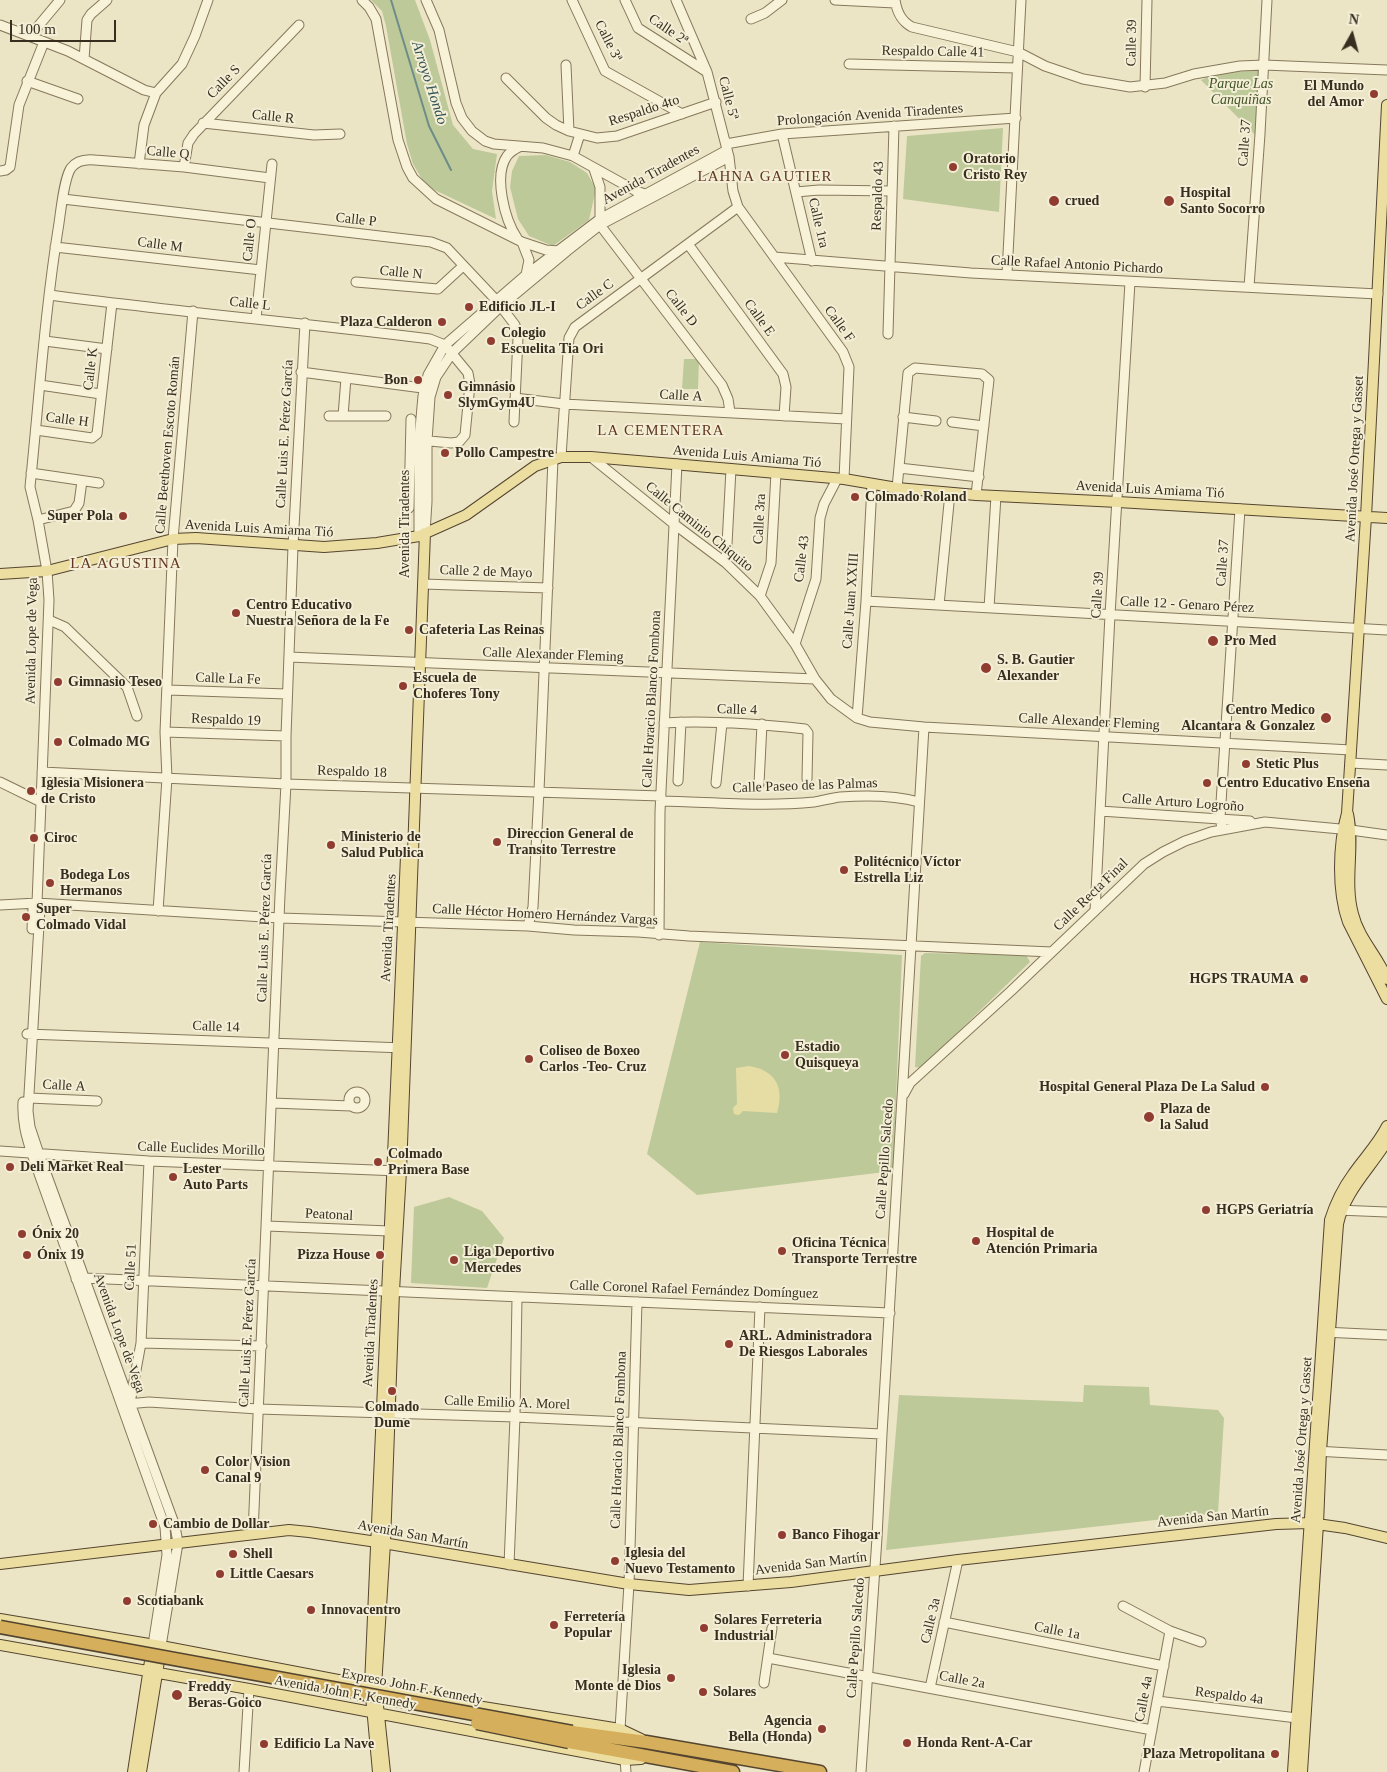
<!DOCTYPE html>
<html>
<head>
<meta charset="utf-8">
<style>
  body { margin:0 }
  #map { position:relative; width:1387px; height:1772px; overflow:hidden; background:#ece5c5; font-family:Georgia,serif }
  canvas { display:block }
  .north { position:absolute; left:1327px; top:10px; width:50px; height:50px; -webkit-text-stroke:4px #f3eed5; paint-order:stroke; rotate:7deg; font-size:14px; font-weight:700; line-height:20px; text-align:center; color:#372e1f }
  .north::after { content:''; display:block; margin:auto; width:18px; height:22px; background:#372e1f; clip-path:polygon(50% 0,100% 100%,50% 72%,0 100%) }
  .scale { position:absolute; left:10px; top:20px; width:106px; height:22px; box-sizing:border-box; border:2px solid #372e1f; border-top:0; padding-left:6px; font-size:15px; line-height:18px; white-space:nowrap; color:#372e1f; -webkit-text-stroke:4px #f3eed5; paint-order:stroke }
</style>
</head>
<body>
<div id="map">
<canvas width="1387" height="1772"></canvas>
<div class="north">N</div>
<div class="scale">100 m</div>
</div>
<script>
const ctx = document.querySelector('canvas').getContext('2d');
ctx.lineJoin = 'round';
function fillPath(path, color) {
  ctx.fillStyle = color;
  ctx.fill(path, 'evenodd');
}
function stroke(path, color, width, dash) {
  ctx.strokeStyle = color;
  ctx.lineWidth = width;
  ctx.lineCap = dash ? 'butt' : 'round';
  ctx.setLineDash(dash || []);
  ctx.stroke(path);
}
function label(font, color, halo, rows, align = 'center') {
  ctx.font = font + ' Georgia,serif';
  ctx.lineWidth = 4;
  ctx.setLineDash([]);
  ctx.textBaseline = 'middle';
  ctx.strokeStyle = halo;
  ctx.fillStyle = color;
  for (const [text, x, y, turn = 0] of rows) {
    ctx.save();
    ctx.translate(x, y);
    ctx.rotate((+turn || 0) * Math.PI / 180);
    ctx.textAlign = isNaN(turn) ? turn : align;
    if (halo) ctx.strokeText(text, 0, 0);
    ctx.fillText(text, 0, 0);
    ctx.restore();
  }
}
const green = new Path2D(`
  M371 0H415L430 40 453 125 473 149 497 154 492 191 496 219 426 186 413 164 407 144 386 26 382 11Z
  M1263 70 1258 138 1201 80 1217 73Z
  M1003 128 999 212 903 199 907 136Z
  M546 155 570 162 587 173 596 189 589 220 553 246 529 236 518 219 510 187 512 171 519 156Z
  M684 359H699L698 389H682Z
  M700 942 902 955 893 1171 697 1195 647 1154Z
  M925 953 1026 955 1030 962 921 1068 915 1067 921 956Z
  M449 1197 482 1211 504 1238 487 1288 411 1283 414 1207Z
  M1084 1385 1149 1387 1150 1405 1218 1410 1224 1418 1218 1513 886 1550 899 1395 1083 1402Z`);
const sand = new Path2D(`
  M749 1066C775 1070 785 1087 777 1113L743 1111 739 1115 734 1114 733 1108 737 1104 736 1068Z`);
const stream = new Path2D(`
  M391 0 429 126 451 170`);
const minor = new Path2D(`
  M362 0 369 7 376 19 398 140 407 167 413 178 436 199 522 242 546 250 559 251
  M426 0 439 30 456 103 462 118 472 131 485 141 494 144 543 148 573 156 636 191 645 194
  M572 0 605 71 682 114
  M625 0 638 28 707 72
  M676 0 707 72 729 157 733 191 738 207 843 352 849 367 844 479
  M835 0 895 3
  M895 0C897 12 901 21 912 27L1018 52 1045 66 1083 79 1130 87 1165 83 1194 74 1240 66 1264 65 1387 70
  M751 19 765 13 782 0
  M0 25 68 51 144 90 156 93
  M30 36 60 0
  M84 59 87 20 91 14 107 0
  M849 64 1017 68
  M566 65 569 131
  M506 78 546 118 556 125 569 131 597 138 617 136 716 102
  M27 81 78 99
  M1145 87 1147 0
  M203 123 314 135 340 134
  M782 134 812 261
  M726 144 782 134 1016 118
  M573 156 580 134
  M139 164 144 125 156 93 182 64 195 36 208 0
  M184 167 188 143 194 134 299 25
  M594 169 600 187V223
  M0 171 6 170 10 167 19 105 44 42
  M796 192 819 190 892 191
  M63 199 431 242 447 248 496 300 515 325 518 338 514 422
  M600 225 722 385 728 399 730 412
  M517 238C505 220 493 176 507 156 510 152 515 149 519 147
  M522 242 529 260 526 275
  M688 244 783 374 786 387 784 416
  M55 247 261 270
  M774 257 971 273 1378 294
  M1007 274 1021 0
  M356 282 438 289 463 266
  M1249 287 1260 134 1267 0
  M50 295C177 312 304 323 430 339L445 345 468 373 470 384 465 435 459 442 451 443 419 440
  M256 319 272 164
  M888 334 894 126
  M45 341 107 349
  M301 372 430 389
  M40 385 101 394
  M515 398 564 404 846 419
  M329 416H386
  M343 416 346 378
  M903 417 936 421
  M952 422 984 426
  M36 430 92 438 97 434 112 303
  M561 457 569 338 575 327 738 207
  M591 457 674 524 726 563 760 596 795 644 815 679 831 699 857 718 870 722 924 727 1351 750
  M899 468 979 477
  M31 473 99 483
  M897 488 908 373 915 368 982 374 989 380 976 495
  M409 508 411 419
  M38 520 74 511 79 503 82 481
  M425 533 427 502V441L430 397 436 377 452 353 501 306 567 251 600 225 729 157
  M419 536V440L423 396 428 375 445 345 526 275 600 219 727 150
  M726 563 731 469
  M423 584 548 588
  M760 596 771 563 776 473
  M866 601 1387 630
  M939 605 950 493
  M989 608 996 496
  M49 620 65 627 127 687 137 716
  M795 644 816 579 820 518 824 504 837 479
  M289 657 815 679
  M168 690 287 694
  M857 718 866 601 872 485
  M664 723C711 720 759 724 805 729L808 733 807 779
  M165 732 286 736
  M1351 763 1387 765
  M42 772 286 784 661 796
  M678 781 681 722
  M0 782 41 802
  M716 783 722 723
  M759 784 762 724
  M661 801C711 802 764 807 814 802 822 801 831 798 840 797 866 795 894 795 919 802
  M1100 811 1250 821
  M1222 828 1220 818 1240 509
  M0 905 37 903 280 918 528 926 574 930 638 932 689 936 1052 952
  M158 911 167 778 165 732 173 539 193 311
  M1095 911 1110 615 1130 282
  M528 926 533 907 539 791 553 459
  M32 929 33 908 37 903
  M659 935 660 812 677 464
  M27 1034 404 1048
  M349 1100a8 8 0 1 1 16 0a8 8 0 1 1-16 0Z
  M904 1094 910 1083 1011 991 1144 864 1163 852 1185 841 1211 832 1265 822 1351 830 1387 835
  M29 1098 97 1101
  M23 1102C22 1121 26 1136 32 1154L165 1527 167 1555 153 1645
  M272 1103 351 1106
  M0 1151 149 1161 399 1171
  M1337 1210 1387 1212
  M267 1226 389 1231
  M76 1279 84 1278 890 1313
  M1323 1332 1387 1335
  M141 1343 262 1346
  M130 1403 141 1343 149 1161
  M127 1404 149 1402 258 1409 515 1417 882 1434
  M1315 1451 1387 1455
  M253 1534 280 895 286 784V736L293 546 305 323
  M509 1565 515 1417 517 1297
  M748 1586 760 1307
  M1123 1606 1170 1631 1201 1642
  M944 1622 1164 1666
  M161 1646 178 1543 175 1526 39 1154 30 1127 28 1111 40 908 37 903 49 600 47 571 38 520 30 487C39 399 45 310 59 223 61 210 64 178 71 168 77 160 86 159 95 160L184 167 270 178
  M768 1658 1152 1730
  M764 1683 772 1628
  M930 1688 958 1560
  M1157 1701 1297 1718
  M620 1729 629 1584 637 1302
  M625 1760 626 1772
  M244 1772 249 1689
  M861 1772 877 1538 882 1434 924 727
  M1144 1772 1170 1631`);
const major = new Path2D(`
  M1387 105 1366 517 1347 813C1338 845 1337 891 1348 922L1387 999
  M0 574 47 571 173 539 196 538 324 547 377 543 419 536 466 515 535 466 561 457H591L731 469 844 479 897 488 976 495 1118 502 1387 518
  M1348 814C1355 847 1344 881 1353 914 1359 939 1378 956 1387 979
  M0 1564 289 1530 309 1532 377 1542 629 1584 689 1590 791 1582 958 1560 1276 1524 1310 1523 1345 1528 1387 1538
  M0 1619 161 1646 458 1703 620 1729 641 1739
  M0 1645 249 1689 625 1760 641 1759
  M133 1772 152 1648
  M141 1772 161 1649
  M378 1772 370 1685 406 856
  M385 1772 376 1687 385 1543 394 1291 401 1171 425 533
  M1293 1772 1330 1220C1335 1204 1342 1189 1353 1174 1364 1158 1378 1144 1387 1126
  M1302 1772 1318 1524 1321 1451 1338 1224C1345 1191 1370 1169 1387 1141`);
const highway = new Path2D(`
  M572 1732 646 1742 820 1772
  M569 1742 733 1772`);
const highwayBridge = new Path2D(`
  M0 1627 572 1732
  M477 1723 569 1742`);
const markers = [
  [1374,94,5,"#913c30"],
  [953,167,5,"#913c30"],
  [1054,201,6,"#913c30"],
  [1169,201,6,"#913c30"],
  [469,307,5,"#913c30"],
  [442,322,5,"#913c30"],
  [491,341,5,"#913c30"],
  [418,380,5,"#913c30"],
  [448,395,5,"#913c30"],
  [445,453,5,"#913c30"],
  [855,497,5,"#913c30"],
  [123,516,5,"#913c30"],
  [236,613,5,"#913c30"],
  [409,630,5,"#913c30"],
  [1213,641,6,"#913c30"],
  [986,668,6,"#913c30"],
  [58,682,5,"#913c30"],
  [403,686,5,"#913c30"],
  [1326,718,6,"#913c30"],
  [58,742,5,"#913c30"],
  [1246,764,5,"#913c30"],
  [1207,783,5,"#913c30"],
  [31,791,5,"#913c30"],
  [34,838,5,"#913c30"],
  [497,842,5,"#913c30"],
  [331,845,5,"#913c30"],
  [844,870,5,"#913c30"],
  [50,883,5,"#913c30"],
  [26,917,5,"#913c30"],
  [1304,979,5,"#913c30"],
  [785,1055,5,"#913c30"],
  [529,1059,5,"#913c30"],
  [1265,1087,5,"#913c30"],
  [1149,1117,6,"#913c30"],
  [378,1162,5,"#913c30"],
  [10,1167,5,"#913c30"],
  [173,1177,5,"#913c30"],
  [1206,1210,5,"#913c30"],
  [22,1234,5,"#913c30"],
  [976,1241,5,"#913c30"],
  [782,1251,5,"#913c30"],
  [27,1255,5,"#913c30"],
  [380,1255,5,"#913c30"],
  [454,1260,5,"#913c30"],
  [729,1344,5,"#913c30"],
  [392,1391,5,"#913c30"],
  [205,1470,5,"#913c30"],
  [153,1524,5,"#913c30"],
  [782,1535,5,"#913c30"],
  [233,1554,5,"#913c30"],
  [615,1561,5,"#913c30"],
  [220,1574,5,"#913c30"],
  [127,1601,5,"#913c30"],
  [311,1610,5,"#913c30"],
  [554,1625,5,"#913c30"],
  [704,1628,5,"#913c30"],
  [671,1678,5,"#913c30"],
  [703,1692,5,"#913c30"],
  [177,1695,6,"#913c30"],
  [822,1729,5,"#913c30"],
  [907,1743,5,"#913c30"],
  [264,1744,5,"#913c30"],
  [1275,1754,5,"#913c30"]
];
const streetNames = [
  ["Calle 2ª",668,30,34],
  ["Calle 3ª",608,41,63],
  ["Calle 39",1132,43,-89],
  ["Respaldo Calle 41",933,52,1],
  ["Calle S",224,82,-46],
  ["Calle 5ª",728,98,75],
  ["Respaldo 4to",644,111,-18],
  ["Prolongación Avenida Tiradentes",870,115,-4],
  ["Calle R",273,117,6],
  ["Calle 37",1245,143,-86],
  ["Calle Q",168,153,5],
  ["Avenida Tiradentes",651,175,-29],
  ["Respaldo 43",878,196,-88],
  ["Calle P",356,220,6],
  ["Calle 1ra",818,223,77],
  ["Calle O",250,240,-84],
  ["Calle M",160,245,7],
  ["Calle Rafael Antonio Pichardo",1077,265,3],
  ["Calle N",401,273,6],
  ["Calle C",595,295,-36],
  ["Calle L",250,304,6],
  ["Calle D",681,308,52],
  ["Calle E",759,318,54],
  ["Calle F",839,324,54],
  ["Calle K",91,369,-83],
  ["Calle A",681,396,3],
  ["Calle H",67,420,7],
  ["Calle Luis E. Pérez García",285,434,-87],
  ["Calle Beethoven Escoto Román",168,445,-85],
  ["Avenida Luis Amiama Tió",747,457,5],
  ["Avenida José Ortega y Gasset",1355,459,-87],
  ["Avenida Luis Amiama Tió",1150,490,3],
  ["Calle 3ra",760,519,-87],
  ["Avenida Tiradentes",405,524,-90],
  ["Calle Caminio Chiquito",699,527,39],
  ["Avenida Luis Amiama Tió",259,529,3],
  ["Calle 43",802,559,-83],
  ["Calle 37",1223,563,-86],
  ["Calle 2 de Mayo",486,572,2],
  ["Calle 39",1098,595,-86],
  ["Calle Juan XXIII",851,601,-86],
  ["Calle 12 - Genaro Pérez",1187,605,3],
  ["Avenida Lope de Vega",32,641,-89],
  ["Calle Alexander Fleming",553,655,2],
  ["Calle La Fe",228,679,2],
  ["Calle Horacio Blanco Fombona",652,699,-87],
  ["Calle 4",737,710,2],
  ["Respaldo 19",226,720,2],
  ["Calle Alexander Fleming",1089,722,3],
  ["Respaldo 18",352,772,2],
  ["Calle Paseo de las Palmas",805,786,-2],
  ["Calle Arturo Logroño",1183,803,4],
  ["Calle Recta Final",1091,895,-44],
  ["Calle Héctor Homero Hernández Vargas",545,915,3],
  ["Calle Luis E. Pérez García",265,928,-88],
  ["Avenida Tiradentes",389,928,-87],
  ["Calle 14",216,1027,2],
  ["Calle A",64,1086,3],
  ["Calle Euclides Morillo",201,1149,2],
  ["Calle Pepillo Salcedo",885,1159,-86],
  ["Peatonal",329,1215,3],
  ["Calle 51",131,1267,-87],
  ["Calle Coronel Rafael Fernández Domínguez",694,1290,2],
  ["Avenida Lope de Vega",119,1333,70],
  ["Calle Luis E. Pérez García",248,1333,-87],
  ["Avenida Tiradentes",371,1333,-87],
  ["Calle Emilio A. Morel",507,1403,2],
  ["Calle Horacio Blanco Fombona",619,1440,-88],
  ["Avenida José Ortega y Gasset",1302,1440,-86],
  ["Avenida San Martín",1213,1517,-6],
  ["Avenida San Martín",413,1535,10],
  ["Avenida San Martín",811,1564,-7],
  ["Calle 3a",931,1621,-77],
  ["Calle 1a",1057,1631,11],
  ["Calle Pepillo Salcedo",856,1638,-86],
  ["Calle 2a",962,1680,11],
  ["Expreso John F. Kennedy",412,1687,11],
  ["Avenida John F. Kennedy",345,1693,10],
  ["Respaldo 4a",1229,1696,7],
  ["Calle 4a",1144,1699,-79]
];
const parkNames = [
  ["Parque Las",1241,84],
  ["Canquiñas",1241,100]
];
const poiNames = [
  ["El Mundo",1364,86,"right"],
  ["del Amor",1364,102,"right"],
  ["Oratorio",963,159],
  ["Cristo Rey",963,175],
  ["Hospital",1180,193],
  ["Santo Socorro",1180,209],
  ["crued",1065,201],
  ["Edificio JL-I",479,307],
  ["Plaza Calderon",432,322,"right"],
  ["Colegio",501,333],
  ["Escuelita Tia Ori",501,349],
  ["Bon",408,380,"right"],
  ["Gimnásio",458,387],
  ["SlymGym4U",458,403],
  ["Pollo Campestre",455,453],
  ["Colmado Roland",865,497],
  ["Super Pola",113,516,"right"],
  ["Centro Educativo",246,605],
  ["Nuestra Señora de la Fe",246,621],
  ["Cafeteria Las Reinas",419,630],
  ["Pro Med",1224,641],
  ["S. B. Gautier",997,660],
  ["Alexander",997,676],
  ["Escuela de",413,678],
  ["Choferes Tony",413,694],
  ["Gimnasio Teseo",68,682],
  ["Centro Medico",1315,710,"right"],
  ["Alcantara & Gonzalez",1315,726,"right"],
  ["Colmado MG",68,742],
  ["Stetic Plus",1256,764],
  ["Iglesia Misionera",41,783],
  ["de Cristo",41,799],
  ["Centro Educativo Enseña",1217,783],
  ["Direccion General de",507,834],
  ["Transito Terrestre",507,850],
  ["Ministerio de",341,837],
  ["Salud Publica",341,853],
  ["Ciroc",44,838],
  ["Politécnico Víctor",854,862],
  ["Estrella Liz",854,878],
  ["Bodega Los",60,875],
  ["Hermanos",60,891],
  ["Super",36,909],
  ["Colmado Vidal",36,925],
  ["HGPS TRAUMA",1294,979,"right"],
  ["Estadio",795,1047],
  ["Quisqueya",795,1063],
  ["Coliseo de Boxeo",539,1051],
  ["Carlos -Teo- Cruz",539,1067],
  ["Hospital General Plaza De La Salud",1255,1087,"right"],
  ["Plaza de",1160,1109],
  ["la Salud",1160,1125],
  ["Colmado",388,1154],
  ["Primera Base",388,1170],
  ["Deli Market Real",20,1167],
  ["Lester",183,1169],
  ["Auto Parts",183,1185],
  ["HGPS Geriatría",1216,1210],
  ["Hospital de",986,1233],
  ["Atención Primaria",986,1249],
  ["Ónix 20",32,1234],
  ["Oficina Técnica",792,1243],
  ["Transporte Terrestre",792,1259],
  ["Liga Deportivo",464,1252],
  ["Mercedes",464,1268],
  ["Ónix 19",37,1255],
  ["Pizza House",370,1255,"right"],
  ["ARL. Administradora",739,1336],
  ["De Riesgos Laborales",739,1352],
  ["Colmado",392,1407,"center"],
  ["Dume",392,1423,"center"],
  ["Color Vision",215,1462],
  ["Canal 9",215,1478],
  ["Cambio de Dollar",163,1524],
  ["Banco Fihogar",792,1535],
  ["Iglesia del",625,1553],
  ["Nuevo Testamento",625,1569],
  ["Shell",243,1554],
  ["Little Caesars",230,1574],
  ["Scotiabank",137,1601],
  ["Innovacentro",321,1610],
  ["Ferretería",564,1617],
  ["Popular",564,1633],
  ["Solares Ferreteria",714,1620],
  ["Industrial",714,1636],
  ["Iglesia",661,1670,"right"],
  ["Monte de Dios",661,1686,"right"],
  ["Freddy",188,1687],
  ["Beras-Goico",188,1703],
  ["Solares",713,1692],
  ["Agencia",812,1721,"right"],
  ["Bella (Honda)",812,1737,"right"],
  ["Honda Rent-A-Car",917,1743],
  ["Edificio La Nave",274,1744],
  ["Plaza Metropolitana",1265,1754,"right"]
];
const waterNames = [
  ["Arroyo Hondo",429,83,72]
];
const neighbourhoodNames = [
  ["LAHNA GAUTIER",765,177],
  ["LA CEMENTERA",661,431],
  ["LA AGUSTINA",126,564]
];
fillPath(green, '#bec99a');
fillPath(sand, '#e6dda4');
stroke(stream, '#6e8d89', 2);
stroke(minor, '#86785c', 11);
stroke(major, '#544530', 12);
stroke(highway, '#544530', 15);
stroke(minor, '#f7f2d8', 9);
stroke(major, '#ecdea0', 10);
stroke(highway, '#d5af5b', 12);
stroke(highwayBridge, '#544530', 15, []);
stroke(highwayBridge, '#d5af5b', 12);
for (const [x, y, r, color] of markers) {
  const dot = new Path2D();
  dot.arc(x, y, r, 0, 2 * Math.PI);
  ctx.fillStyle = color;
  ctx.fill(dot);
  stroke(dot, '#f3eed5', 2);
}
label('14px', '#372e1f', '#f3eed5', streetNames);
label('italic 14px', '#425227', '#f3eed5', parkNames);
label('bold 14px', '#372e1f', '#f3eed5', poiNames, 'left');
label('italic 15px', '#305355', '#f3eed5', waterNames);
ctx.letterSpacing = '1px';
label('15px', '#613721', '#f3eed5', neighbourhoodNames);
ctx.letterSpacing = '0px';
</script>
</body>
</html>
